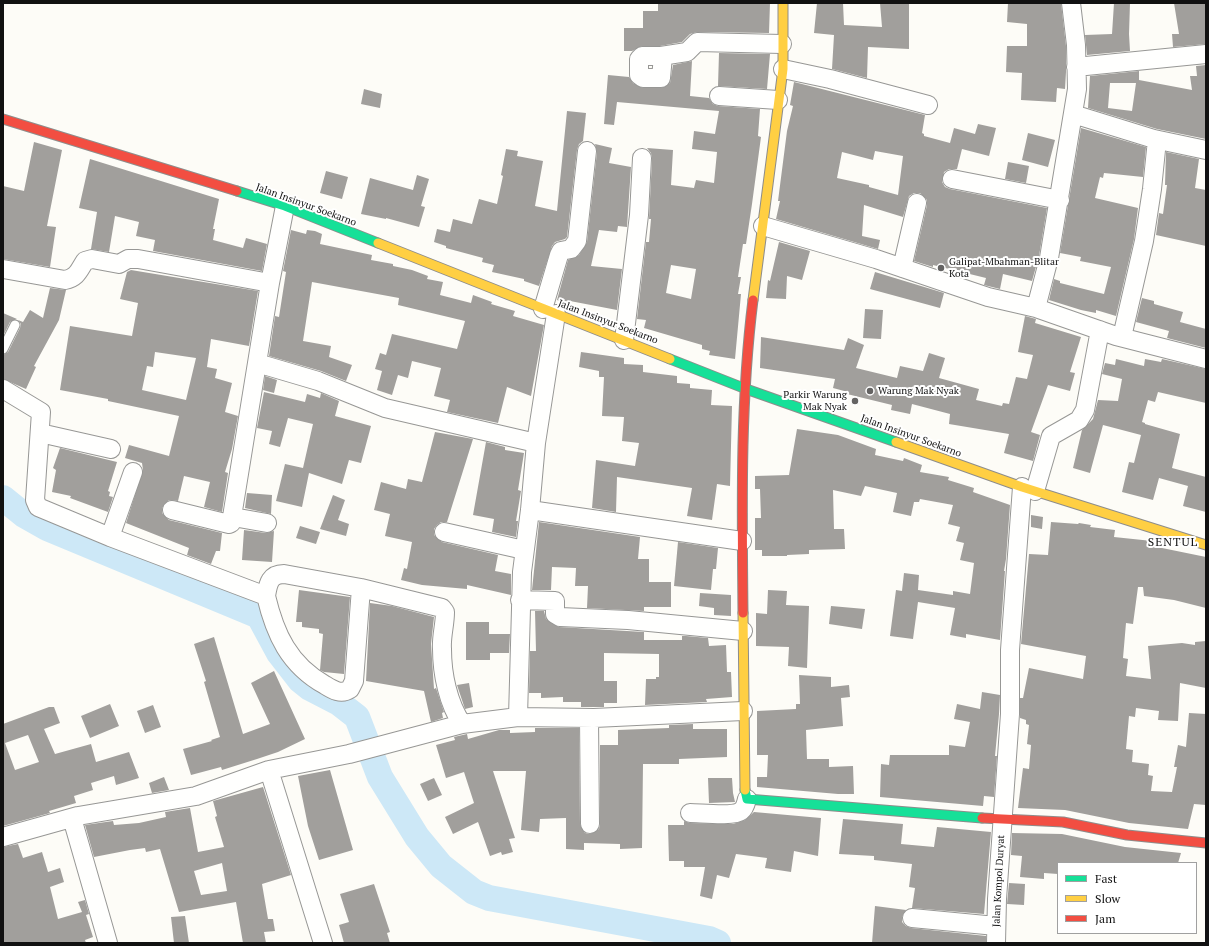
<!DOCTYPE html>
<html>
<head>
<meta charset="utf-8">
<style>
  body { margin:0 }
  #map { position:relative; width:1209px; height:946px; overflow:hidden; background:#fdfcf7; font-family:"PT Serif",serif }
  canvas { display:block }
  .frame { position:absolute; inset:0; border:4px solid #111; pointer-events:none }
  .legend { position:absolute; left:1057px; top:862px; width:140px; height:72px; box-sizing:border-box; background:#fff; border:1px solid #a0a0a0; margin:0; padding:5px 7px; list-style:none; font-size:12px; color:#111 }
  .legend li { display:flex; align-items:center; gap:8px; height:20px }
  .legend b { width:20px; border:1px solid #a0a0a0 }
</style>
</head>
<body>
<div id="map">
<canvas width="1209" height="946"></canvas>
<div class="frame"></div>
<ul class="legend">
<li><b style="height:5px;background:#16e098"></b>Fast</li>
<li><b style="height:5px;background:#ffcf43"></b>Slow</li>
<li><b style="height:5px;background:#f24e42"></b>Jam</li>
</ul>
</div>
<script>
const ctx = document.querySelector('canvas').getContext('2d');
ctx.lineJoin = 'round';
function stroke(path, color, width, dash) {
  ctx.strokeStyle = color;
  ctx.lineWidth = width;
  ctx.lineCap = dash ? 'butt' : 'round';
  ctx.setLineDash(dash || []);
  ctx.stroke(path);
}
function fillPath(path, color) {
  ctx.fillStyle = color;
  ctx.fill(path, 'evenodd');
}
function label(font, color, halo, rows, align = 'center') {
  ctx.font = font + ' "PT Serif",serif';
  ctx.lineWidth = 4;
  ctx.setLineDash([]);
  ctx.textBaseline = 'middle';
  ctx.strokeStyle = halo;
  ctx.fillStyle = color;
  for (const [text, x, y, turn = 0] of rows) {
    ctx.save();
    ctx.translate(x, y);
    ctx.rotate((+turn || 0) * Math.PI / 180);
    ctx.textAlign = isNaN(turn) ? turn : align;
    if (halo) ctx.strokeText(text, 0, 0);
    ctx.fillText(text, 0, 0);
    ctx.restore();
  }
}
const river = new Path2D(`
  M3 498 24 515 47 528 259 616 279 653 300 680 310 688 339 703 357 717 380 777 417 837 441 866 474 892 489 898 709 939 718 943`);
const building = new Path2D(`
  M658 3H770L769 33 697 32 690 34 682 42 660 46H642L632 51H624V28H643V11H658Z
  M817 3H843L844 25 882 27 880 3H909V49L868 47 867 78 832 69 834 35 814 33Z
  M1008 3H1061L1066 46V72L1065 89 1057 88 1056 102 1021 100 1022 73 1006 72 1007 46H1027V24L1007 22Z
  M1114 3H1130L1129 34 1130 51 1087 55 1085 35 1112 34Z
  M1174 3H1206V44L1173 47 1172 34H1179Z
  M719 53 770 54 767 89 718 86Z
  M692 61 690 96 709 98 713 104 718 106 760 109 758 136 761 137 752 204 746 244H743L738 277H741L738 294H741L735 359 709 355 710 351 702 349V345L644 328 646 320 637 319 646 242H649L651 219H649L652 159 651 153 647 148 673 150 671 185 694 188 696 180 714 183 717 152 692 149 694 131 715 134 719 111 617 102 614 125 604 124 608 75 629 77 633 83 643 88H661L670 83 673 65ZM671 265 696 269 691 299 666 293Z
  M1206 65V139L1157 129 1088 108 1090 76 1139 71V80L1192 90 1190 76H1197L1196 66ZM1110 83H1136L1132 111 1108 108Z
  M794 82 925 115 922 133 924 134V136L950 143 954 128 975 134 978 124 996 128 989 156 962 149 957 169H949L944 172 942 182 945 187 950 189 1047 208 1039 256 1032 281 1003 274 1000 289 984 285 986 278 933 265V267L914 261 927 205V200L920 193H914L909 196 903 217 864 205 862 236 880 240 878 249 776 219 780 201H778L787 131 793 106 790 105ZM875 151 903 156 898 195 869 187V185L837 178 842 152 873 160Z
  M364 89 382 94 380 108 361 104Z
  M567 111 586 113 583 141 579 144 577 150 567 237 565 239 555 242 552 246 539 286 524 281V279L492 272 494 265 482 262 483 258 446 248V246L434 242 437 229 450 232 453 219 472 224 479 199 497 204 503 176 501 175 506 149 518 151 517 156 543 161 535 206 557 211Z
  M1081 128 1146 147 1143 177 1104 173 1103 178 1100 177 1095 198 1138 208 1134 239 1116 316 1096 310V313L1081 310 1049 300 1054 279 1060 281V283L1104 294 1111 267 1080 261 1081 257 1060 253Z
  M1028 133 1055 140 1048 167 1022 160Z
  M34 142 62 150 47 226 56 227 50 267 3 259V186L24 191Z
  M595 144 612 148 609 163 631 167 627 227 618 226 617 232 599 230 591 266 622 269 617 310 570 301 569 305 557 300 568 260 579 255 587 242 597 152Z
  M1166 152 1199 159 1195 188 1206 190V246L1156 235 1159 213 1163 214 1167 185H1165Z
  M90 159 219 199 213 229H215L213 240 243 248 246 238 267 244 262 271 153 251 155 240 136 236 139 222 115 216 109 252 91 249 97 212 79 208Z
  M1008 162 1029 166 1026 183 1005 179Z
  M326 171 348 177 342 199 320 193Z
  M417 175 429 179 421 206 425 207 419 227 386 218V219L361 214 370 178 413 190Z
  M291 230 306 234 307 230 315 231 322 234 320 244 372 255 371 260 393 264V266L412 270 428 276 427 279 443 282 440 295 471 303 473 295 492 302 491 304 515 311 513 316 544 325 531 396 507 387 498 423 447 412 450 400 434 396 441 368 412 361 408 378 398 375 392 395 377 390 382 371 375 369 380 353 386 355 392 334 457 349 465 321 398 305 399 298 312 282 303 341 331 346 329 357 352 365 346 381 321 371 269 356 275 316 279 317 286 272 283 271Z
  M779 242 810 251 802 280 787 276 786 299 766 298 768 280 770 281Z
  M131 270 258 291 249 346 211 339 207 367 217 369 215 378 232 383 225 412 238 416 232 449 225 472 228 473 222 512 204 507 210 482 184 476 178 501 169 500 162 508V513L169 520 222 533 220 551H216L211 564 187 555 189 548 126 523 143 470 142 463 125 458 129 445 169 456 179 416 108 401V399L60 390 70 326 132 336 138 303 120 299 127 272ZM155 352 196 358 186 400 142 390 147 366 153 367Z
  M875 272 944 293 940 308 870 289Z
  M50 288 66 290 59 320 34 366 36 367 26 389 3 379V355L8 352 20 328 21 324 18 320 23 322 30 310 43 318Z
  M1142 298 1154 301V304L1183 312 1180 322 1206 329V348L1167 338 1169 331 1136 322Z
  M865 309 883 310 881 339 863 338Z
  M3 313 17 319 10 322 3 336Z
  M1025 316 1036 319 1035 323 1081 337 1070 372 1075 373 1070 391 1048 385 1031 432 1040 435 1033 461 1004 453 1009 434 949 424 950 414 912 404 910 414 891 410 892 405 847 394 848 392 833 388 835 379 760 368 761 337 844 350 848 338 864 345 856 368 897 378 900 366 923 371 929 353 945 358 939 378 979 389 976 400 1002 406 1003 403 1009 404 1016 377 1027 379 1033 355 1018 352Z
  M581 352 624 358V364L643 365V372L677 376V383L690 384V388L712 390 711 405 732 406 730 486 717 484 712 520 687 516 692 488 617 477 616 512 592 508 596 460 635 466 639 443 622 441 624 417 602 416 604 377H599V371L579 367Z
  M1116 359 1144 366 1145 359 1161 362 1162 359 1206 369V403L1158 392 1155 402 1148 400 1142 422 1145 423V424L1180 434 1172 468 1206 477V512L1183 506 1188 486 1159 478 1153 500 1122 492 1129 462 1134 463 1141 435 1103 425 1090 473 1073 468 1082 430 1093 419 1098 400 1118 401 1122 379 1102 374 1105 363 1115 365Z
  M265 376 277 380 274 393 263 390Z
  M264 392 305 402 307 394 320 398 321 393 339 401 335 416 371 426 361 463 349 460 342 484 309 473 302 507 276 501 285 464 303 468 313 424 288 418 280 447 269 444 272 431 257 428Z
  M797 429 838 435 876 449 875 455 903 461 904 458 922 465 920 472 949 477 948 480 974 488 973 492 1010 505 1006 559 1004 571H1005L1000 640 966 634V638L950 635 955 608 918 602 913 639 890 636 896 590 902 591 904 573 919 575 918 590 953 595V591L970 594 974 563 960 560 964 543 956 541 960 527 948 524 953 505 920 499 919 502H914L911 516 893 512 897 493 865 486 861 496 833 490 834 529H844L845 549 809 550V554L787 555V556H762V550H755V518H761L760 489H755V476L789 475Z
  M435 432 473 439 447 522H441L437 525 434 529V535L442 542 498 555 495 571 511 574V595L467 585V589L422 585 401 580 404 568 407 569 412 542 385 536 390 514 374 510 381 482 406 489 408 479 422 482Z
  M486 442 505 447V450L524 453 518 490 521 491 516 521H518L516 537 492 532 494 519 473 515Z
  M60 448 117 462 108 491 110 492 109 496 113 497 108 512 70 498 71 496 52 492 56 470 53 468Z
  M247 493 272 495 271 514 245 508Z
  M333 495 345 500 338 520 349 524 346 536 320 529Z
  M1031 515 1043 517 1042 529 1031 527Z
  M539 522 640 537 638 559H649V582H671V607H644V611L587 608 588 586H575L576 568 552 567 551 590H532Z
  M1051 522 1078 524 1079 523 1091 525 1090 527 1115 530 1114 537 1152 541 1163 544 1162 548 1206 557V608L1174 600 1144 596 1143 587H1138L1133 624 1126 623 1123 658 1128 659 1126 676 1151 679 1148 646 1182 643 1195 645V642L1206 641V688L1180 683 1178 721 1158 720 1159 711 1136 708 1135 717 1129 716 1126 749 1133 750 1132 762 1149 764 1148 775 1153 776 1151 791 1172 792 1177 767H1174L1178 745 1186 747 1189 713 1206 714V805L1194 804 1188 829 1129 823 1065 810 1018 808 1023 768 1029 769 1031 745 1027 744 1029 725 1026 724V720L1020 718V698H1023L1029 668 1083 679 1086 656 1021 644 1029 554 1048 555Z
  M300 526 320 532 316 544 296 538Z
  M244 530 266 533 274 531 272 562 242 560Z
  M678 542 718 548 716 569H713L711 590 674 586Z
  M299 590 350 597 344 674 324 672 320 670 323 634 319 633V629L302 627V622H296Z
  M768 590 787 591 786 605 809 606 807 668 788 666 789 647 756 646V613L767 614Z
  M700 593 731 595V616L714 615V608L699 606Z
  M370 603 392 606 434 617 431 644 434 689 436 688 444 712 442 713 443 718 431 722 424 691 366 681Z
  M831 606 865 609 862 629 829 624Z
  M535 611H544L546 619 559 627 644 632V640H682V636H686L708 638 709 646 726 645 727 672H731L732 697 706 699 707 702 645 705 646 679H656V677H659V654L604 653V681H617V703H604V707H581V702H563V697L541 698V693H529L530 651H536Z
  M466 622H489V634H510L509 653H490V660H466Z
  M214 637 243 734 270 724 251 683 274 671 305 739 278 752 257 759 222 770 221 767 191 775 183 749 212 741 211 740 220 737 204 682 206 681 194 644Z
  M799 675 831 677V687L849 685 850 697 841 698 843 726 806 730 807 759H829V767L853 766 854 794H838L757 787V777H767L768 755H757V711L796 709V704H800Z
  M469 683 473 707 465 709 457 685Z
  M982 692 1000 695 999 714 995 756H997L994 797 984 796 983 806 880 797 881 764 889 765 890 755H949V745L965 747 970 722 954 719 957 704 980 709Z
  M110 704 119 726 90 738 81 716Z
  M153 705 161 727 145 733 137 711Z
  M49 707H54L60 723 44 729 55 754 91 744 96 762 129 752 139 778 116 785 114 776 91 783 93 790 74 796 76 803 49 811 50 813 3 826V724ZM28 735 39 762 15 770 5 743Z
  M693 724V729H727V757L679 759V764H643L642 848 620 849V844L584 843V850L566 849V818L540 819 539 832 521 830 526 771H493L515 838 509 839 513 852 502 855 501 852 490 856 478 822 453 834 445 817 474 803 464 772 446 778 436 745 455 740 454 737 467 734 468 739 499 730H510V733L535 732V728H579L580 824 585 833 590 834 599 829 600 824V745H618V730L669 728V725Z
  M330 770 353 850 319 860 308 826 298 776Z
  M164 777 169 790 152 793 149 783Z
  M434 778 442 795 428 801 420 784Z
  M708 778H732L733 793 735 802 709 803Z
  M263 787 291 875 262 884 268 919H273L275 931 264 932 266 943H243L236 902 179 912 160 849 146 852 145 848 130 850 94 857 85 825 113 821 114 825 139 823 166 817 165 812 190 808 198 852 224 847 215 817 217 816 213 801ZM222 863 227 891 201 895 194 871Z
  M754 812 821 818 818 856 794 851 791 872 765 868 767 858 736 854 729 878 717 875 712 899 700 896 705 867H684V861H669L668 825H684V821L690 823 733 824 745 820Z
  M843 819 903 824 901 844 934 847 937 827 991 832 984 914 912 908 915 888 909 887 912 864 874 860V856L839 854Z
  M1012 833 1062 834 1125 847 1181 853 1178 863H1058V874L1044 873V879L1020 877 1022 856 1011 855Z
  M18 844 23 858 42 852 48 872 60 868 64 882 50 887 58 919 82 912 78 902 85 900 89 914 86 915 93 937 85 940 86 943H3V847Z
  M1009 883 1025 884 1024 905 1007 904Z
  M374 884 390 932 387 933 390 943H344L339 925 349 922 340 894Z
  M875 906 906 910 902 917V922L906 926 911 928 986 936V943H872Z
  M185 916 189 943H174L171 917Z`);
const lane = new Path2D(`
  M3 349 15 325`);
const street = new Path2D(`
  M663 56 661 78H643L639 75V59L642 56H661L687 52 697 42 782 44
  M1076 67 1206 54
  M783 69 830 79 928 105
  M719 96 778 100
  M1073 114 1154 139 1206 150
  M952 179 1060 200
  M763 226 876 259 988 297 1036 308 1116 336 1206 359
  M902 268 917 203
  M3 269 65 280C77 278 79 270 85 261L92 259 119 264 128 259H138L270 283
  M1036 308 1049 258 1077 89 1076 45 1071 3
  M543 309 559 255 561 251 571 249 577 241 587 151
  M1122 337 1144 241 1152 189 1157 140
  M624 340 639 215 642 158
  M257 363 318 381 385 408 536 443
  M3 389 41 412 35 500 38 507 110 537 266 596C268 585 269 574 284 574L361 588 442 608 445 612C445 625 441 637 442 649 442 674 448 703 462 724
  M40 433 111 449
  M1035 491 1051 436 1079 420 1085 410 1100 330
  M172 510 229 524 231 523 270 283 285 206
  M530 510 742 541
  M233 517 267 523
  M444 532 524 550
  M110 537 133 472
  M266 596C275 634 289 665 325 685 333 690 341 695 350 689L354 681 361 588
  M520 600 555 601V614L560 617 628 620 743 631
  M518 717 522 572 530 510 536 443 556 314
  M589 718 590 824
  M269 770 323 943
  M690 813C701 813 733 817 741 811 745 808 746 803 747 799
  M72 818 108 943
  M3 837 78 816 196 796 269 770 349 754 462 724 518 717 594 718 743 711
  M912 918 996 926
  M996 943 997 899 1010 714V650L1022 487`);
const fast = new Path2D(`
  M237 191 285 206 378 243
  M670 359 746 389 896 442
  M745 790 747 799 982 818`);
const slow = new Path2D(`
  M378 243 670 359
  M753 300 783 69V3
  M896 442 1022 487 1206 545
  M743 613 745 790`);
const jam = new Path2D(`
  M3 119 237 191
  M743 613C742 508 740 404 753 300
  M982 818 1063 822 1127 835 1206 843`);
const markers = [
  [941,268,4,"#646362"],
  [870,391,4,"#646362"],
  [855,401,4,"#646362"]
];
const streetNames = [
  ["Jalan Insinyur Soekarno",306,205,20],
  ["Jalan Insinyur Soekarno",608,322,21],
  ["Jalan Insinyur Soekarno",911,436,20],
  ["Jalan Kompol Duryat",999,881,-87]
];
const poiNames = [
  ["Galipat-Mbahman-Blitar",949,262],
  ["Kota",949,274],
  ["Warung Mak Nyak",878,391],
  ["Parkir Warung",847,395,"right"],
  ["Mak Nyak",847,407,"right"]
];
const quarterNames = [
  ["SENTUL",1173,543]
];
stroke(river, '#cde8f7', 26);
fillPath(building, '#a19f9c');
stroke(lane, '#979795', 11);
stroke(street, '#979795', 20);
stroke(fast, '#8e8d8b', 11);
stroke(slow, '#8e8d8b', 11);
stroke(jam, '#8e8d8b', 11);
stroke(lane, '#fffffe', 9);
stroke(street, '#fffffe', 18);
stroke(fast, '#16e098', 9);
stroke(slow, '#ffcf43', 9);
stroke(jam, '#f24e42', 9);
for (const [x, y, r, color] of markers) {
  const dot = new Path2D();
  dot.arc(x, y, r, 0, 2 * Math.PI);
  ctx.fillStyle = color;
  ctx.fill(dot);
  stroke(dot, '#fff', 1.5);
}
label('10px', '#111', '#fff', streetNames);
label('10px', '#111', '#fff', poiNames, 'left');
ctx.letterSpacing = '1px';
label('12px', '#111', '#fff', quarterNames);
ctx.letterSpacing = '0px';
</script>
</body>
</html>
